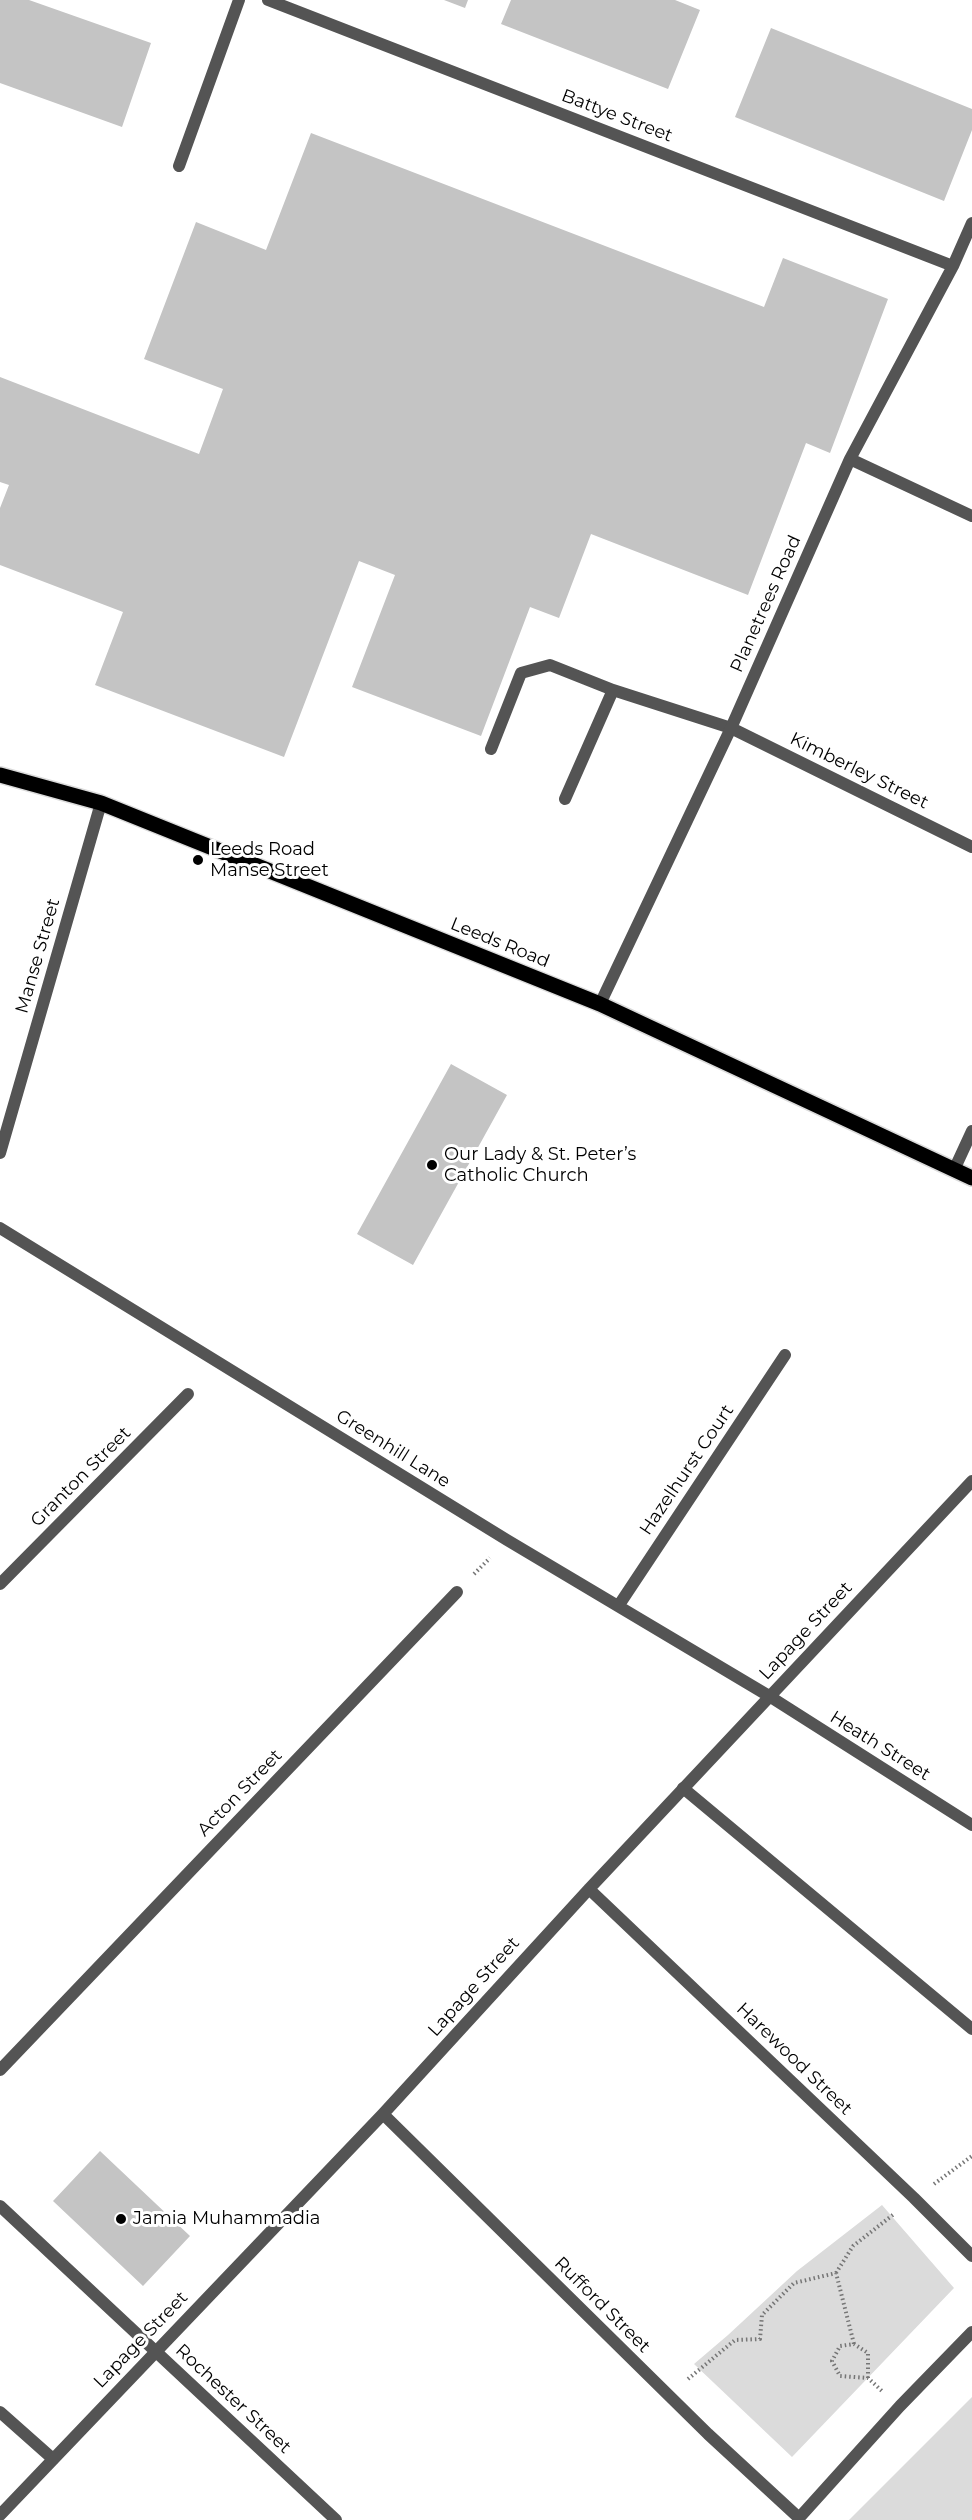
<!DOCTYPE html>
<html>
<head>
<meta charset="utf-8">
<style>
  body { margin:0 }
  canvas { display:block; background:#fff }
</style>
</head>
<body>
<canvas width="972" height="2520"></canvas>
<script>
const ctx = document.querySelector('canvas').getContext('2d');
ctx.lineJoin = 'round';
function fillPath(path, color) {
  ctx.fillStyle = color;
  ctx.fill(path, 'evenodd');
}
function stroke(path, color, width, dash) {
  ctx.strokeStyle = color;
  ctx.lineWidth = width;
  ctx.lineCap = dash ? 'butt' : 'round';
  ctx.setLineDash(dash || []);
  ctx.stroke(path);
}
function label(font, color, halo, rows, align = 'center') {
  ctx.font = font + ' Montserrat,sans-serif';
  ctx.lineWidth = 6;
  ctx.setLineDash([]);
  ctx.textBaseline = 'middle';
  ctx.strokeStyle = halo;
  ctx.fillStyle = color;
  for (const [text, x, y, turn = 0] of rows) {
    ctx.save();
    ctx.translate(x, y);
    ctx.rotate((+turn || 0) * Math.PI / 180);
    ctx.textAlign = isNaN(turn) ? turn : align;
    if (halo) ctx.strokeText(text, 0, 0);
    ctx.fillText(text, 0, 0);
    ctx.restore();
  }
}
const green = new Path2D(`
  M882 2205 954 2288 792 2457 694 2364 728 2335 797 2271Z
  M972 2397V2520H849Z`);
const building = new Path2D(`
  M0 0H29L151 43 122 127 0 83Z
  M444 0H468L465 8Z
  M511 0H675L700 10 668 89 501 24Z
  M771 28 972 109V130L944 201 735 117Z
  M311 133 764 307 783 258 888 299 830 453 806 443 748 595 591 534 559 618 530 607 481 736 352 687 395 575 359 561 284 757 95 685 123 612 0 565V508L9 485 0 482V377L199 454 223 389 144 359 196 222 266 250Z
  M451 1064 507 1095 413 1265 357 1234Z
  M100 2151 190 2236 143 2286 53 2201Z`);
const path = new Path2D(`
  M474 1574 490 1558
  M934 2184 972 2156
  M836 2273 853 2246 894 2214
  M868 2378V2353L854 2344 840 2346 832 2361 840 2376 868 2378 882 2391
  M688 2379 735 2340 760 2339 762 2315 794 2283 836 2273 854 2344`);
const lane = new Path2D(`
  M179 166 239 0
  M491 749 521 673 550 665 613 690 731 728
  M565 799 613 690
  M683 1788 972 2029
  M0 2412 53 2459`);
const street = new Path2D(`
  M268 0 953 266
  M850 459 972 516
  M731 728 972 847
  M600 1004 731 728 850 459 953 266 972 223
  M0 1153 101 803
  M954 1170 972 1131
  M0 1228 507 1540 769 1696 972 1825
  M0 1584 188 1394
  M619 1605 785 1355
  M589 1889 914 2198 972 2256
  M0 2070 457 1592
  M383 2114 708 2434 799 2518 900 2406 972 2332
  M0 2206 336 2520
  M0 2515 383 2114 589 1889 972 1481`);
const primary = new Path2D(`
  M0 775 101 803 600 1004 972 1178`);
const markers = [
  [198,860,6,"#000"],
  [432,1165,6,"#000"],
  [121,2219,6,"#000"]
];
const streetNames = [
  ["Battye Street",617,116,21],
  ["Planetrees Road",766,604,-66],
  ["Kimberley Street",859,771,26],
  ["Leeds Road",500,943,22],
  ["Manse Street",38,956,-74],
  ["Greenhill Lane",393,1449,32],
  ["Hazelhurst Court",687,1470,-56],
  ["Granton Street",81,1477,-45],
  ["Lapage Street",806,1631,-47],
  ["Heath Street",880,1746,32],
  ["Acton Street",240,1793,-46],
  ["Lapage Street",474,1987,-48],
  ["Harewood Street",794,2059,44],
  ["Rufford Street",602,2305,45],
  ["Lapage Street",141,2340,-46],
  ["Rochester Street",233,2399,43]
];
const poiNames = [
  ["Leeds Road",210,850],
  ["Manse Street",210,871],
  ["Our Lady & St. Peter’s",444,1155],
  ["Catholic Church",444,1176],
  ["Jamia Muhammadia",133,2219]
];
fillPath(green, '#dbdbdb');
fillPath(building, '#c4c4c4');
stroke(primary, '#dbdbdb', 18);
stroke(path, '#767676', 4, [1.5, 3]);
stroke(lane, '#545454', 12);
stroke(street, '#545454', 12);
stroke(primary, '#000', 15);
for (const [x, y, r, color] of markers) {
  const dot = new Path2D();
  dot.arc(x, y, r, 0, 2 * Math.PI);
  ctx.fillStyle = color;
  ctx.fill(dot);
  stroke(dot, '#fff', 2);
}
label('18px', '#000', '#fff', streetNames);
label('18px', '#000', '#fff', poiNames, 'left');
</script>
</body>
</html>
